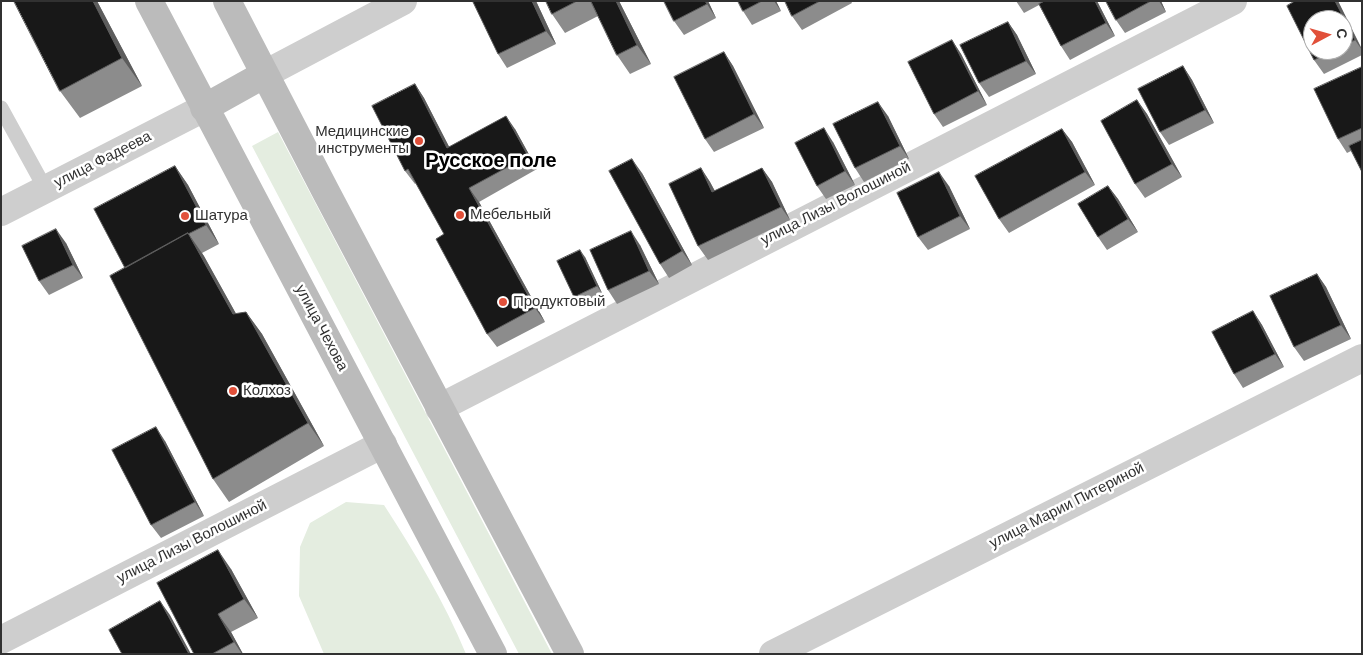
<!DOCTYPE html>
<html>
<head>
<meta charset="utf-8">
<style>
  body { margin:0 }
  #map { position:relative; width:1363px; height:655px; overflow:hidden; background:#fff; font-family:"DM Sans",sans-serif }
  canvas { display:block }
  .frame { position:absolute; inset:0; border:2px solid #313131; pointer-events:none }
  .north { position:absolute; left:1303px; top:10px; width:50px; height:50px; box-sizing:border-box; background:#fff; border:1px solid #adadad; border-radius:50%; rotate:84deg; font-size:14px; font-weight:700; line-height:20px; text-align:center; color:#313131 }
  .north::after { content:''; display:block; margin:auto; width:18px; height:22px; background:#e1503a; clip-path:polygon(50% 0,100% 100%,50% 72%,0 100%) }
</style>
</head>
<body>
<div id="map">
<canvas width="1363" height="655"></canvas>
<div class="frame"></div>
<div class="north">С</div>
</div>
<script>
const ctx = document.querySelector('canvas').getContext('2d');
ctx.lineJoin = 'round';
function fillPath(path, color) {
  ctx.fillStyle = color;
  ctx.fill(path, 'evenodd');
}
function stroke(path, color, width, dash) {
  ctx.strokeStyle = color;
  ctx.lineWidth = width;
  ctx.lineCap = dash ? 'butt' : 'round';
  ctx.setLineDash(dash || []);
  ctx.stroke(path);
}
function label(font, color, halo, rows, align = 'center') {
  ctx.font = font + ' "DM Sans",sans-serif';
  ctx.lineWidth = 5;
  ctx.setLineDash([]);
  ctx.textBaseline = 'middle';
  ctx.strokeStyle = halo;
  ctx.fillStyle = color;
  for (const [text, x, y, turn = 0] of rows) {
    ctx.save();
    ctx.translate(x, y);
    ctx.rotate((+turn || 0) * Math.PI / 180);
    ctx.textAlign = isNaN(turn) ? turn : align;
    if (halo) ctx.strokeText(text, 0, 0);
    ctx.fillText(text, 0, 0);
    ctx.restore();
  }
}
const green = new Path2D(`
  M278 132 552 654H519L252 146Z
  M346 502 384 505C415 553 444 601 466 654H324L299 596 300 547 310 523Z`);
const lane = new Path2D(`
  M1 108 46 190`);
const street = new Path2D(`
  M265 74 403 1
  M1 212 204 108
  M439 408 1233 1
  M1 640 383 444
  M773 654 1362 358`);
const secondary = new Path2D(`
  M149 1 493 654
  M227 1 326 192 570 654
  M204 108 265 74`);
const wall = new Path2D(`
  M97 1 142 86 80 118 60 91Z
  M536 1 556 44 507 68 498 54Z
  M546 1H619L651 64 630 74 617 55 598 16 565 33 552 14Z
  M664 1H708L716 18 684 35 674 21Z
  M738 1H776L781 11 752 25 743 11Z
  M785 1H851L852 3 802 30 792 16Z
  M1016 1H1097L1115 36 1070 60 1061 46 1039 5 1024 13Z
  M1106 1H1161L1166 12 1125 33 1116 20Z
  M1295 1H1338L1362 49V55L1324 74 1314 60ZM1343 20V50H1313Z
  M1008 22 1017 35 1036 74 989 97 979 83Z
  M952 40 961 54 987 105 943 127 934 114Z
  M724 52 733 66 764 128 714 152 705 139Z
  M1183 66 1192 80 1214 123 1169 145 1160 132Z
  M1362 67V172L1351 151 1347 153 1338 139Z
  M415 84 424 98 449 147 515 129 537 169 479 202 545 322 497 347 487 334 444 234 416 183 415 184 405 171Z
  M1137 100 1147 114 1182 177 1145 198 1135 184Z
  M888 116 909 159 864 182 855 168Z
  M1062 129 1072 142 1095 185 1009 233 999 219Z
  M833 142 855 185 826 199 817 186Z
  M175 166 188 185 219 244 202 253 236 314 246 312 262 334 324 446 229 502 213 479 125 268Z
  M701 168 710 182 715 191 762 168 772 182 790 220 708 260 698 246Z
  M642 173 692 265 669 278 660 264Z
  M949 186 970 229 928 250 918 237Z
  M1108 186 1118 199 1138 232 1107 250 1098 237Z
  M66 243 83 278 49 295 39 281Z
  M640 245 659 284 617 304 608 290Z
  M585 257 602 293 579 304 574 297Z
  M1317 274 1326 287 1351 339 1304 361 1294 347Z
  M1253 311 1262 325 1284 367 1243 388 1234 374Z
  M165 441 204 516 161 538 151 525Z
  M231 569 258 618 231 632 243 654H194Z`);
const shadedWall = new Path2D(`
  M93 1H97L142 86 122 58Z
  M532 1H536L556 44 546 31Z
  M616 1H619L651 64 637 45Z
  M705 1H708L716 18 707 4Z
  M774 1H776L781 11Z
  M1095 1H1097L1115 36 1106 23Z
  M1159 1H1161L1166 12Z
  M1335 1H1338L1362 50 1355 40Z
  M1008 22 1017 35 1036 74 1026 61Z
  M952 40 961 54 987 105 978 91Z
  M724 52 733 66 764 128 754 114Z
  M1183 66 1192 80 1214 123 1205 110Z
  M415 84 424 98 457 162 447 148Z
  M1137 100 1147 114 1182 177 1172 164Z
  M878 102 888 116 909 159 900 146Z
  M506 116 515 129 537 169 528 156Z
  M824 128 833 142 855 185 845 171Z
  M1062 129 1072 142 1095 185 1085 172Z
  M632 159 642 173 692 265 682 251Z
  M175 166 188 185 219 244 206 225Z
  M701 168 710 182 722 205 712 192Z
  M762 168 772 182 790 220 781 207Z
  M939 172 949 186 970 229 960 216Z
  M1108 186 1118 199 1138 232 1128 219Z
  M469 188 479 202 545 322 535 308Z
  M56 229 66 243 83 278 73 265Z
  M631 231 640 245 659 284 649 271Z
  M188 233 204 256 249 337 233 314Z
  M580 250 585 257 602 293 597 286Z
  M1317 274 1326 287 1351 339 1341 325Z
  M1253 311 1262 325 1284 367 1275 354Z
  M246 312 262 334 324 446 308 423Z
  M156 427 165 441 204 516 195 502Z
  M218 550 231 569 258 618 244 599Z
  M160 601 170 615 191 654H189Z
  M218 614 231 632 243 654H242L234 642Z`);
const building = new Path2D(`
  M14 1H93L122 58 60 91Z
  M475 1H532L546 31 498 54 473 2Z
  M546 1H577L552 14Z
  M591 1H616L637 45 617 55Z
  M664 1H705L707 4 674 21Z
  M738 1H762L743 11Z
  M785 1H820L792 16Z
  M1045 1H1095L1106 23 1061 46 1039 4Z
  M1106 1H1151L1116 20Z
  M1295 1H1335L1355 40 1343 46V20H1313V50H1335L1314 60 1287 6Z
  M1008 22 1026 61 979 83 960 45Z
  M952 40 978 91 934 114 908 62Z
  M724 52 754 114 705 139 674 77Z
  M1183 66 1205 110 1160 132 1138 89Z
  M1362 67V128L1338 139 1314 89Z
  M415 84 447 148 506 116 528 156 469 188 535 308 487 334 436 239 444 234 408 169 405 171 372 106Z
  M1137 100 1172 164 1135 184 1101 121Z
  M878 102 900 146 855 168 833 124Z
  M824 128 845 171 817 186 795 143Z
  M1062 129 1085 172 999 219 975 176Z
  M1362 140V172L1349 146Z
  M632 159 682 251 660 264 609 171Z
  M175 166 206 225 188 234V233L125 268 94 209Z
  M701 168 712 192 762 168 781 207 698 246 669 184Z
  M939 172 960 216 918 237 897 193Z
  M1108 186 1128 219 1098 237 1078 204Z
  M56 229 73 265 39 281 22 246Z
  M631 231 649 271 608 290 590 250Z
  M188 233 233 314 246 312 308 423 213 479 110 276Z
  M580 250 597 286 574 297 557 261Z
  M1317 274 1341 325 1294 347 1270 296Z
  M1253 311 1275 354 1234 374 1212 332Z
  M156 427 195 502 151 525 112 450Z
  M218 550 244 599 218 614 234 642 212 654H194L157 583Z
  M160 601 189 654H122L109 630Z`);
const markers = [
  [419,141,5,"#e1503a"],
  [460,215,5,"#e1503a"],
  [185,216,5,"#e1503a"],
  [503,302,5,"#e1503a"],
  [233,391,5,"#e1503a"]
];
const poiNames = [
  ["Медицинские",409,132,"right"],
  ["инструменты",409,149,"right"],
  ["Мебельный",470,215],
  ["Шатура",195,216],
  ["Продуктовый",513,302],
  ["Колхоз",243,391]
];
const streetNames = [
  ["улица Фадеева",103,160,-27],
  ["улица Лизы Волошиной",836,204,-27],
  ["улица Чехова",321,328,62],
  ["улица Марии Питериной",1067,506,-27],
  ["улица Лизы Волошиной",192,542,-27]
];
const districtNames = [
  ["Русское поле",491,162]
];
fillPath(green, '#e4ede0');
stroke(lane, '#cecece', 15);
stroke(street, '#cecece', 28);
stroke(secondary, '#bbb', 28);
fillPath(wall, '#8c8c8c');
fillPath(shadedWall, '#5d5d5d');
fillPath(building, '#181818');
stroke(building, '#5d5d5d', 1);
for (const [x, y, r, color] of markers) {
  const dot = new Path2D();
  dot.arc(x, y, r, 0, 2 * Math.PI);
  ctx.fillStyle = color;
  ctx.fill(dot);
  stroke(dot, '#fff', 2);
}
label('15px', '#313131', '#fff', poiNames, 'left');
label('15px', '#313131', '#fff', streetNames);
label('bold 20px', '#000', '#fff', districtNames);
</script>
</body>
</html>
